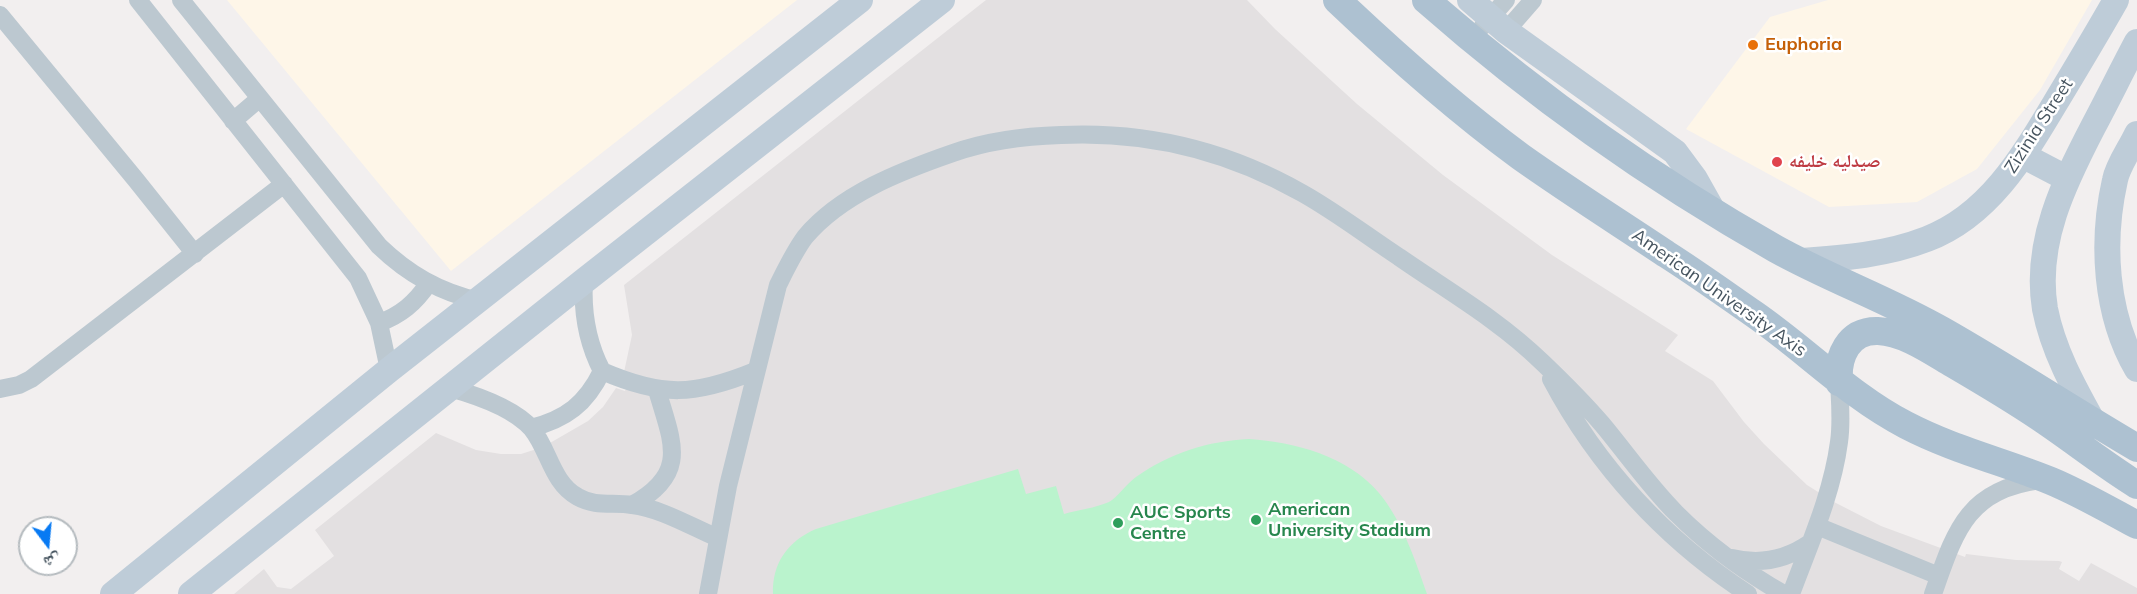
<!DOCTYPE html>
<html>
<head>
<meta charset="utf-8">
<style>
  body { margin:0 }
  #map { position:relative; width:2137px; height:594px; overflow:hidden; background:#f2efef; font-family:Mulish,"Noto Naskh Arabic",sans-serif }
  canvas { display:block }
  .north { position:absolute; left:18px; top:516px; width:60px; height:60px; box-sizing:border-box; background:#fff; border:2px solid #b5bbbf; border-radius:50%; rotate:164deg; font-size:16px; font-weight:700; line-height:24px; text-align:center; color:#46545f }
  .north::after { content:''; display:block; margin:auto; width:21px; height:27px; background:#087af3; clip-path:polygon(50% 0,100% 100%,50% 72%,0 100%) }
</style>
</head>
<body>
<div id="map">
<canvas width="2137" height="594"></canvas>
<div class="north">ش</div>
</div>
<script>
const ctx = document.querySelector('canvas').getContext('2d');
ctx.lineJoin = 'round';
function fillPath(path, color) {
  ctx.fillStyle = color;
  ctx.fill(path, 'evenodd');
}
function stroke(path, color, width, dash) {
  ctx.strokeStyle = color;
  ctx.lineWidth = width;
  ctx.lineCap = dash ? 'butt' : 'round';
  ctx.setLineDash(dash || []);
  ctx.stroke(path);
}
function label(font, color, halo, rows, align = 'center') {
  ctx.font = font + ' Mulish,"Noto Naskh Arabic",sans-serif';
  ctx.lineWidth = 5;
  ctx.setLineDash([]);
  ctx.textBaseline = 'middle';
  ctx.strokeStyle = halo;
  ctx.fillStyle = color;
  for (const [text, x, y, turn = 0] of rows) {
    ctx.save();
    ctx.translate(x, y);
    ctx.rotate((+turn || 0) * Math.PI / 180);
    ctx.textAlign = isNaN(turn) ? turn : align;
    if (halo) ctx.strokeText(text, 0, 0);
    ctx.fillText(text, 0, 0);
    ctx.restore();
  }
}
const commercial = new Path2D(`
  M227 0H797L451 271Z
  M1828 0H2092L2040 90 1977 169 1917 202 1829 207 1686 129 1770 17Z`);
const education = new Path2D(`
  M986 0H1247L1275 29 1357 104 1443 175 1552 255 1678 335 1665 351 1713 381 1744 422 1764 444 1807 485 1834 502 1881 526 1965 557 1966 554 2016 560 2059 561 2062 562 2059 569 2079 581 2091 563 2137 588V594H234L264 569 277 587 291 589 334 556 315 530 436 433 476 450 501 454H521L543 447 588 421 603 407 616 388 625 391 631 377 624 372 632 335 624 285Z`);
const green = new Path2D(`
  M1249 439C1295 442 1348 456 1379 493 1403 522 1415 560 1427 594H773C772 563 788 541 816 529L1018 469 1026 494 1056 486 1064 514C1078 510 1095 508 1109 502 1117 498 1127 483 1136 477 1170 453 1208 441 1249 439Z`);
const street = new Path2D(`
  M138 0 358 278 379 323 389 370
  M181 0 379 246C408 274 439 292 479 301
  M0 15 136 180 195 254
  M1483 26 1506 0
  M1506 31 1533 0
  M233 121 260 98
  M584 281C582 314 587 342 602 371 662 397 694 396 755 371
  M379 323C401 315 415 303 428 284
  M1551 379C1597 466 1665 540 1748 594
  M450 388C475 395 514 408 532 429 549 450 552 483 578 497 595 507 613 502 632 505 660 508 692 527 718 538
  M0 389 19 385 31 379 284 184
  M531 428C566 419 586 404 602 371
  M632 505C690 473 672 442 657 390
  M1817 526 1939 576
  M1732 558C1760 565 1787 559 1810 543
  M708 594 728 486 778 285C786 269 794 252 805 237 841 194 901 171 953 153 987 141 1024 136 1061 135 1146 131 1228 151 1302 193 1336 212 1367 236 1399 257 1448 291 1499 320 1542 362 1563 382 1583 402 1602 424 1627 454 1649 486 1676 513 1708 545 1745 572 1784 594
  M1791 594C1809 545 1832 495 1839 442 1842 422 1840 402 1839 382
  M1933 594C1955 532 1966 490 2040 480`);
const secondary = new Path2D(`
  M1470 0 1506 31 1675 152 1695 179 1713 211
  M2137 134C2130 149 2118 165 2115 180 2101 242 2105 314 2137 369
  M2024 156 2066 178
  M1801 261C1843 258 1886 255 1927 239 1993 214 2028 148 2063 90 2081 60 2099 30 2116 0
  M2093 422C2073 386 2053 350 2045 309 2034 243 2064 183 2093 127 2108 99 2122 70 2137 42
  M113 594 389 370 860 0
  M191 594 584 281 942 0`);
const primary = new Path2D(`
  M1337 0C1396 56 1456 109 1521 157 1569 191 1618 222 1666 254 1696 273 1725 294 1754 314 1806 350 1850 396 1906 425 1954 450 2002 461 2051 481 2080 493 2109 510 2137 525
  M1426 0C1534 95 1651 178 1776 249 1830 279 1889 300 1943 331 2008 368 2072 410 2137 448
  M1839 382C1837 357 1848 330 1878 331 1904 332 1931 351 1953 364 1982 381 2011 398 2039 417 2072 439 2103 464 2137 485`);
const markers = [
  [1753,45,6,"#e8710a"],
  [1777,162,6,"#e0444e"],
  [1256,520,6,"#2e9e5b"],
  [1118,523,6,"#2e9e5b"]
];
const foodNames = [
  ["Euphoria",1765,45]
];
const streetNames = [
  ["Zizinia Street",2039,126,-57],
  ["American University Axis",1719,293,35]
];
const healthNames = [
  ["صيدليه خليفه",1789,162]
];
const leisureNames = [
  ["American",1268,510],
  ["University Stadium",1268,531],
  ["AUC Sports",1130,513],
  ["Centre",1130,534]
];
fillPath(commercial, '#fef6e8');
fillPath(education, '#e3e0e1');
fillPath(green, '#baf3cd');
stroke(street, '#bcc8d0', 18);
stroke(secondary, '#beccd8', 26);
stroke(primary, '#adc1d1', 28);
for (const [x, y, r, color] of markers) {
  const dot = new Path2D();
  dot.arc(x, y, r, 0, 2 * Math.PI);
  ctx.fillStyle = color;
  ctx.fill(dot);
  stroke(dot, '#fff', 2);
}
label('bold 18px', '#c56008', '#fff', foodNames, 'left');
label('18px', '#46545f', '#fff', streetNames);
label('bold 18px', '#be3a42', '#fff', healthNames, 'left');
label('bold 18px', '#27864d', '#fff', leisureNames, 'left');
</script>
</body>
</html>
